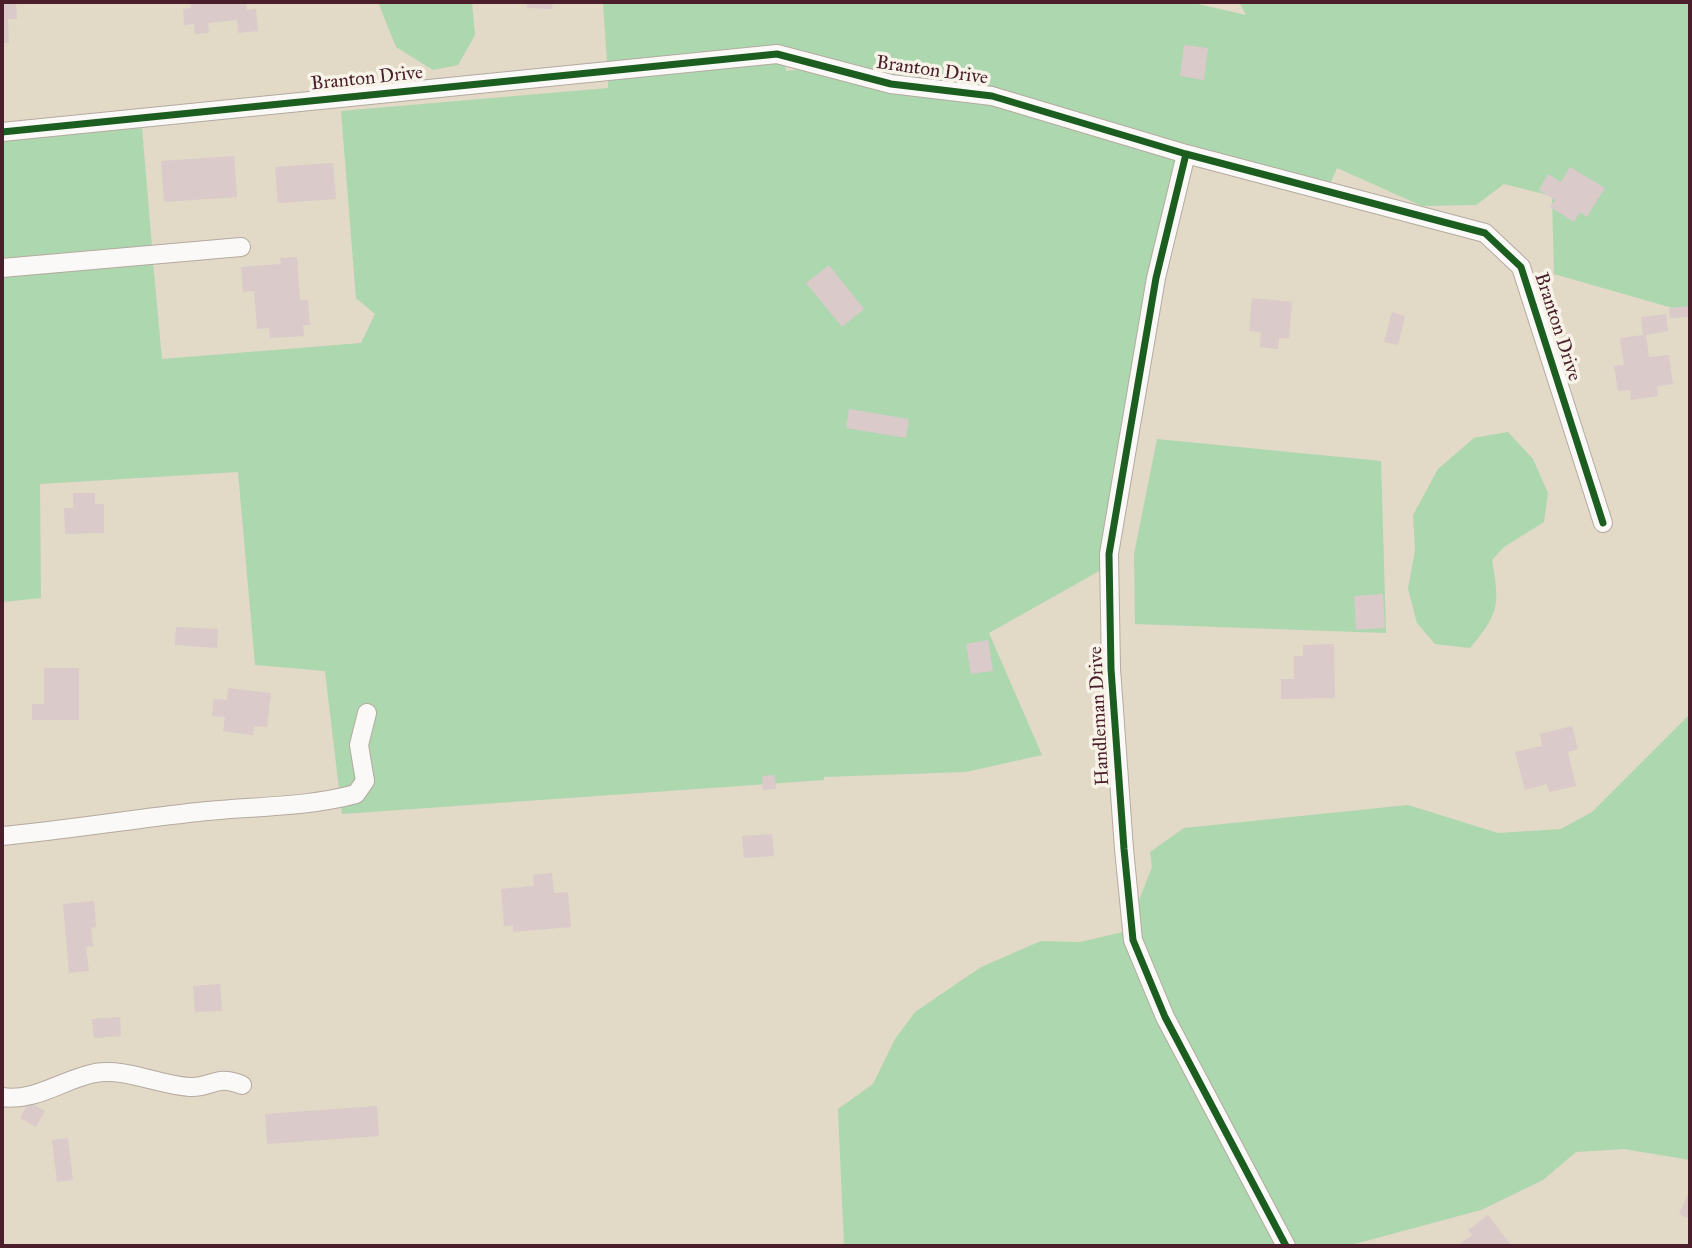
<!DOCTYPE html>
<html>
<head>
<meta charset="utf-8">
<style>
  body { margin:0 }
  #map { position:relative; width:1692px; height:1248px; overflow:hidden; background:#e2d9c7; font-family:"IM FELL Great Primer",serif }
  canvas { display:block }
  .frame { position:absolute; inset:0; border:4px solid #4a1f2b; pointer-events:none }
</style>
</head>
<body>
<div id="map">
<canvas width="1692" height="1248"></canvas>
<div class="frame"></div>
</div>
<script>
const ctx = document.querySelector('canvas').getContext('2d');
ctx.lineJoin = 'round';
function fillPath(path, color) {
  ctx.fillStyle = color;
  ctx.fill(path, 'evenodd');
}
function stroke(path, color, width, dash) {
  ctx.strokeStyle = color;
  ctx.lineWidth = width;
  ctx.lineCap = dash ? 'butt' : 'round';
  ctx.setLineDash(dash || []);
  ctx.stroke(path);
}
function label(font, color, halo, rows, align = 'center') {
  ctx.font = font + ' "IM FELL Great Primer",serif';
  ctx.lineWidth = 7;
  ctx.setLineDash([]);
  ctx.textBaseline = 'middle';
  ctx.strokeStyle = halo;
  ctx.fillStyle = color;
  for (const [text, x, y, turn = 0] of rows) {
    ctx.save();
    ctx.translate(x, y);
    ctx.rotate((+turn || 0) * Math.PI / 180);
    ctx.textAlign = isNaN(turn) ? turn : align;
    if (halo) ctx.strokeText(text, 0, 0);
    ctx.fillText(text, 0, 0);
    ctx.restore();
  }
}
const green = new Path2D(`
  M378 2H472L475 35 458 65 433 70 396 47Z
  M603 2H1189L1246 15 1239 2H1690V313L1554 274 1552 196 1504 184 1476 205 1422 206 1337 168 1330 184 780 46 607 63Z
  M776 61 785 64 786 71 802 69 981 102 1176 159 1147 276 1101 553V570L989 633 1042 755 966 772 824 777V780L342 814 325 671 255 665 238 472 40 484 41 598 2 602V275L153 262 162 359 361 343 375 314 356 298 341 111 608 88V78Z
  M142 128 152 247 2 260V140Z
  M1508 432 1533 459 1548 493 1544 522 1504 547 1492 560C1500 605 1499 614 1470 648L1435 644 1417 623 1408 589 1415 550 1413 515 1438 469 1474 438Z
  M1157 439 1381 461 1386 633 1135 624 1134 554Z
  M1690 714V1160L1624 1149 1576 1152 1543 1180 1481 1210 1347 1246H1296L1173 1014 1141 938 1138 903 1152 867 1150 852 1184 828 1408 805 1498 833 1561 829 1592 812Z
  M1123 932 1157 1021 1276 1246H844L838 1109 873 1084 895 1039 915 1012 981 967 1041 941 1080 942Z`);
const building = new Path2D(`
  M2 2H16L17 19H8L9 43H2Z
  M191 2H246L247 10 256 9 258 31 238 33 237 20 208 23 209 33 195 34 194 24 184 25 183 9 191 8Z
  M527 2H553L552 9 527 8Z
  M1184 45 1208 48 1204 80 1180 76Z
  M234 156 237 197 164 202 161 161Z
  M333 163 336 199 278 203 275 167Z
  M1570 167 1605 188 1587 217 1580 212 1574 222 1550 207 1555 200 1539 190 1548 174 1561 182Z
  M297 257 300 300H308L310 325H303L304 336 270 338 269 328 257 329 254 291 243 292 241 267 281 264 280 258Z
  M829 265 864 309 842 327 806 283Z
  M1252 298 1292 302 1289 338H1279L1278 349 1260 347 1261 332 1249 331Z
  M1689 306 1690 317 1670 318 1669 308Z
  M1392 312 1405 316 1398 345 1384 342Z
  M1666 314 1668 331 1646 335 1649 357 1669 355 1673 384 1657 386 1658 396 1631 400 1630 390 1618 391 1614 366 1624 365 1620 338 1643 335 1641 317Z
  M849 409 909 419 906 438 846 428Z
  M73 493H95V504H104V533L65 534 64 508H73Z
  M1383 594 1385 628 1356 630 1354 596Z
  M176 627 218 629 217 648 175 645Z
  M988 640 993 671 971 674 966 644Z
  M1334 644 1335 698 1281 699V679H1294V656H1303V645Z
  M44 668H79V720H32V704H44Z
  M228 688 271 693 267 727 254 726 253 735 223 731 225 717 212 716 214 699 227 700Z
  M1572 726 1578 749 1568 752 1576 786 1549 792 1547 784 1525 790 1515 752 1542 746 1540 734Z
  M775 775 776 789 763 790 762 776Z
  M772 834 774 856 744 858 742 836Z
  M552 873 554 893 568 892 571 927 513 932V925L504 926 501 889 534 886 533 875Z
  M94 901 96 927 91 928 93 946 86 947 89 971 69 973 63 904Z
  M220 984 222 1011 195 1012 193 986Z
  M120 1017 121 1036 94 1038 92 1019Z
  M29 1102 45 1111 36 1127 20 1118Z
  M377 1106 379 1136 267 1144 265 1114Z
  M68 1138 73 1180 57 1182 52 1140Z
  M1690 1190V1219L1679 1214Z
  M1488 1215 1512 1246H1457L1472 1235 1468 1230Z`);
const minor = new Path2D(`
  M2 132 777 54 891 84 992 96 1186 154 1485 233 1521 267 1603 523
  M1186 154 1156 278 1109 554 1111 669 1124 849 1133 940 1165 1017 1286 1246
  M2 268 241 247
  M2 836C67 830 132 819 198 812 251 806 304 808 356 794L365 781 359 745 367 713
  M2 1097C35 1102 64 1079 95 1073 127 1068 158 1085 190 1087 213 1088 215 1074 242 1085`);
const cycleway = new Path2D(`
  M2 132 777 54 891 84 992 96 1186 154 1485 233 1521 267 1603 523
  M1186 154 1156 278 1109 554 1111 669 1124 849 1133 940 1165 1017 1286 1246`);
const streetNames = [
  ["Branton Drive",932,71,8],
  ["Branton Drive",367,79,-6],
  ["Branton Drive",1557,327,72],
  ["Handleman Drive",1100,716,-93]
];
fillPath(green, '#acd7af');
fillPath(building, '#dacaca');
stroke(minor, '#b4aaa0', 20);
stroke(minor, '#fbf9f7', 18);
stroke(cycleway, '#1b5e20', 7);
label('19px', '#4a1f2b', '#f7f3e8', streetNames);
</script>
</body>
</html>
